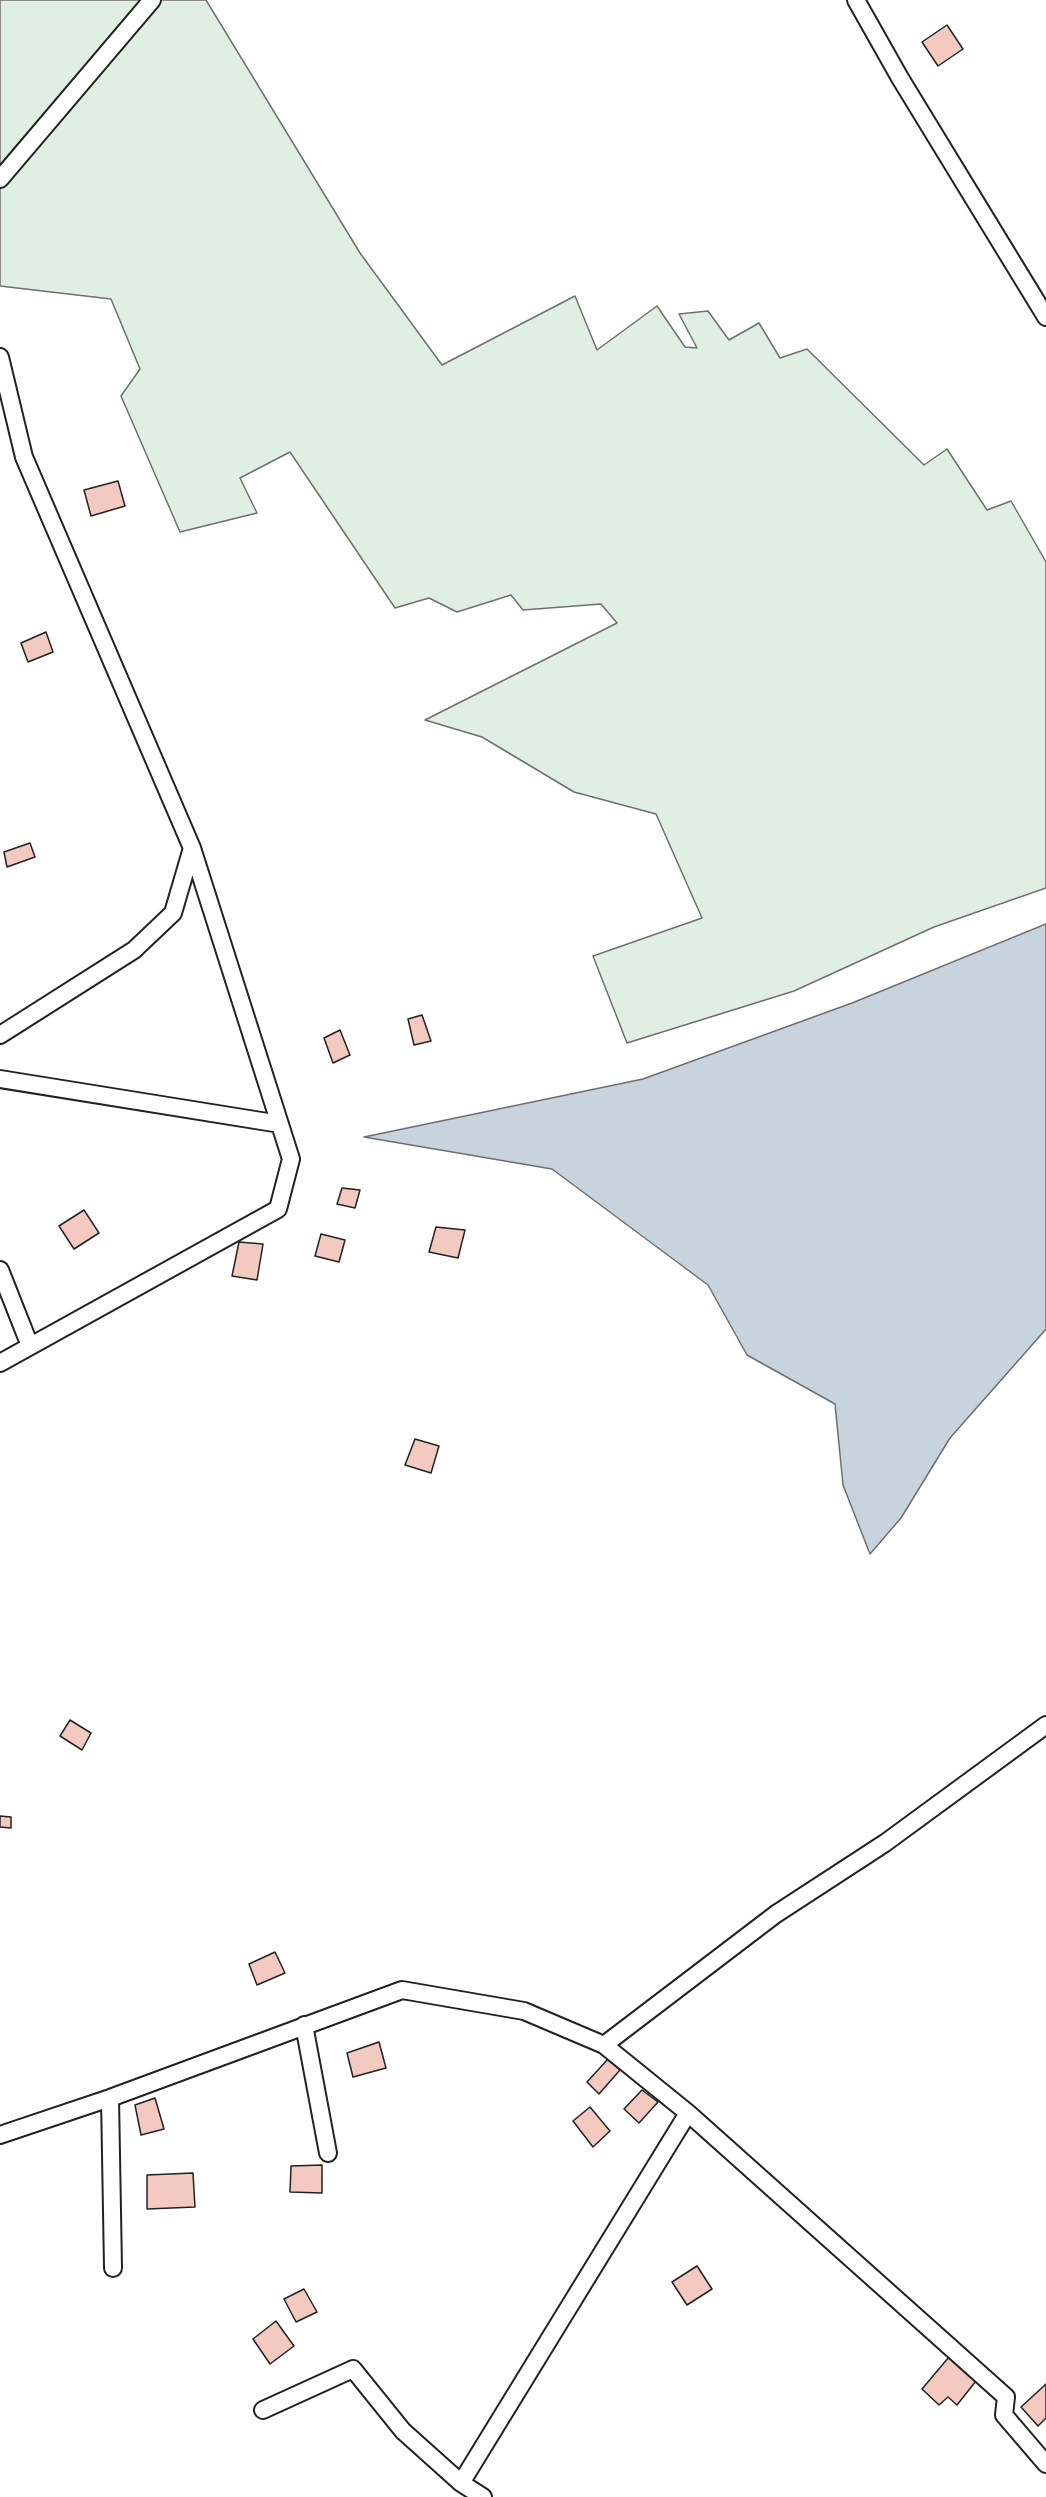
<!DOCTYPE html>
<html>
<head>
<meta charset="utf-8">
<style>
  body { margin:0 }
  canvas { display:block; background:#fff }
</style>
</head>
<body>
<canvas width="1046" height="2497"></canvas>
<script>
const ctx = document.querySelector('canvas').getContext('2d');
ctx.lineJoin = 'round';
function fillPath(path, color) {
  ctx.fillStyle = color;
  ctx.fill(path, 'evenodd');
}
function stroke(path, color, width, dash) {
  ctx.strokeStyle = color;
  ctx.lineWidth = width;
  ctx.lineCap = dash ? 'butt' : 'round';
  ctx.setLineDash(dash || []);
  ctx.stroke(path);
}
const green = new Path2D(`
  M0 0H206L360 253 442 365 575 296 597 350 657 306 685 347 697 348 679 314 708 311 729 340 759 323 780 358 807 349 924 465 947 449 987 510 1011 501 1046 562V888L934 927 794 991 627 1043 593 956 702 918 656 814 574 792 482 737 425 720 617 623 601 604 523 610 511 595 457 612 429 598 395 608 290 452 240 478 257 513 180 532 121 396 140 369 111 299 0 286Z`);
const water = new Path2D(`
  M1046 924V1329L950 1438 901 1518 870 1554 843 1485 835 1404 747 1355 708 1285 552 1169 364 1137 643 1079 852 1003Z`);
const building = new Path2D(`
  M947 25 963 49 938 66 922 42Z
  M118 481 125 506 91 516 84 490Z
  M46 632 53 652 28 662 21 643Z
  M30 843 35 857 7 867 4 852Z
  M422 1015 431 1041 414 1045 408 1019Z
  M340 1030 350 1055 333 1063 324 1038Z
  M342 1188 360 1190 355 1208 337 1204Z
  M84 1210 99 1233 74 1249 59 1226Z
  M436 1227 465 1230 458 1258 429 1252Z
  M321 1234 345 1240 339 1262 315 1256Z
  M239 1242 263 1244 257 1280 232 1276Z
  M415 1439 439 1446 431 1473 405 1465Z
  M70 1720 91 1733 82 1750 60 1736Z
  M0 1816 11 1817V1828L0 1827Z
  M275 1952 285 1973 257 1985 249 1964Z
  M379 2042 386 2068 353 2077 347 2053Z
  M608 2059 620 2070 599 2094 587 2082Z
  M642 2090 658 2102 639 2123 624 2109Z
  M155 2098 164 2129 141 2135 135 2105Z
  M590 2107 610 2131 593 2147 573 2121Z
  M322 2165V2193L290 2192 291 2166Z
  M193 2173 195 2207 147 2209V2175Z
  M697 2266 712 2289 687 2305 672 2282Z
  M304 2289 317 2312 296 2322 284 2299Z
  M276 2321 294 2346 270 2364 253 2339Z
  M949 2357 976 2381 957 2405 948 2397 939 2405 922 2389Z
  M1046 2384V2418L1038 2426 1021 2407Z`);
const minor = new Path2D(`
  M856 0 900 78 1046 317
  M0 179 152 0
  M0 357 24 457 192 848 291 1159 278 1209 0 1363
  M0 1035 134 950 173 913 192 848
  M0 1079 280 1124
  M0 1270 30 1346
  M304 2025 328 2153
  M110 2098 113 2268
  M688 2113 1006 2397 1004 2415 1046 2464
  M0 2135 110 2098 402 1990 524 2011 604 2045 776 1914 885 1843 1046 1725
  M263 2410 353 2369 403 2431 461 2483
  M483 2497 461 2483 688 2113 604 2045`);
fillPath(green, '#e0efe3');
stroke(green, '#6f6f6f', 1.5);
fillPath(water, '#c7d3dd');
stroke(water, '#6f6f6f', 1.5);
fillPath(building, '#f3c9c0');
stroke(building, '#222', 1.5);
stroke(minor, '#222', 20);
stroke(minor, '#fff', 16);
</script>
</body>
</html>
